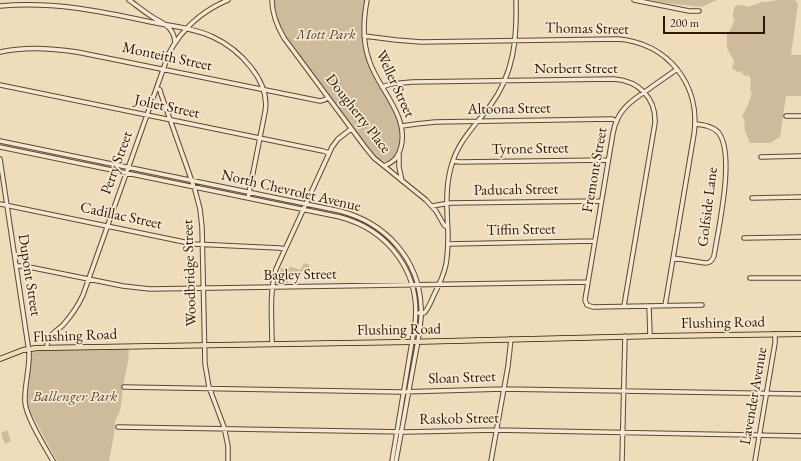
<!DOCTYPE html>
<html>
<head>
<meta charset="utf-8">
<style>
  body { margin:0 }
  #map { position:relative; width:801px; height:461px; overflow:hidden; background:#efdcba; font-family:"EB Garamond",serif }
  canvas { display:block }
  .scale { position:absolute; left:663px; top:16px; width:102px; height:18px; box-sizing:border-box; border:2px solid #2f1704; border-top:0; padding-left:5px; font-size:12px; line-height:14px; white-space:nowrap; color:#2f1704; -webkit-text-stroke:3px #f5e8d2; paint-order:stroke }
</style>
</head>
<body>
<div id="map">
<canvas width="801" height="461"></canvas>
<div class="scale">200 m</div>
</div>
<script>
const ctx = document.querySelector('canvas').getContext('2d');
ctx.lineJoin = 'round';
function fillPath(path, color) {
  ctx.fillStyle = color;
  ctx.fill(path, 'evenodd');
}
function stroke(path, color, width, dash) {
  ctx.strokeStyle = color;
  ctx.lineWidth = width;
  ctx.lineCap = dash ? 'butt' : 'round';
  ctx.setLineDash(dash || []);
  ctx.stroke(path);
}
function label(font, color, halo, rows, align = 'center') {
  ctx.font = font + ' "EB Garamond",serif';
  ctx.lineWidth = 3.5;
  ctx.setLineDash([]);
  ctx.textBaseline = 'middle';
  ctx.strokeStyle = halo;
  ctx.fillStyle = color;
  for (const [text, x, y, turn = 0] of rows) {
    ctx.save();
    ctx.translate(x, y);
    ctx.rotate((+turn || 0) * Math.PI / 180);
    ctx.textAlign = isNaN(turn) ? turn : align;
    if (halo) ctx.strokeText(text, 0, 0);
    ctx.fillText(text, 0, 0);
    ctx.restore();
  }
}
const green = new Path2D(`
  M274 0H365C362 19 360 33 364 52 366 60 369 68 373 75 385 99 405 119 398 148 397 153 395 158 390 160 383 164 377 157 372 153L296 51C282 32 277 24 274 0Z
  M650 0H717L702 7 666 3Z
  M778 0H795L798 4 791 55H801V96H786L780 137 770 143H750L745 131 744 119 742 116C747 108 750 101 752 92L750 91 751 79 748 75 745 76 740 71 737 72 735 70 732 69 734 61 726 46H727V32H729L735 20 733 18C733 13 733 11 735 6L742 5 747 7 751 6 760 3V2H766Z
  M304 263 310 265 307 271 301 272 295 275H289L288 278V283H279L277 282 281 268 292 267 300 270 301 269Z
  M129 349 128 362 123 386 121 404 120 411 115 421 114 435 109 461H57L31 413 28 405 27 400 32 353 37 351Z
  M7 430 11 441 5 444 1 433Z`);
const minor = new Path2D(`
  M129 0C136 5 143 11 151 16 163 24 174 26 175 43
  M272 0C272 14 277 26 284 38L365 147 374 158 384 166 426 200 436 211 444 225 447 227
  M367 0C363 21 362 40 369 60 378 89 409 115 401 147 400 151 399 154 396 158 393 162 388 164 384 166
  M634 0 689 11H699
  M0 6C52 1 100 11 151 22 171 26 194 28 213 37 239 49 271 81 265 112L248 198
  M364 36 396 40 421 42 618 39C668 43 701 85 694 134L665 306
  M0 52C25 46 51 48 77 52L320 101 324 100 328 98
  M677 69C668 76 658 82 649 89 631 101 617 110 613 133L585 300 587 305 593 307 702 305
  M0 85 323 151 329 153
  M382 87 391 84 412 82 614 79C639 81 656 98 655 123L624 306
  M157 88 160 90 161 94 195 190 200 209 202 227 205 364 209 387 224 427 228 446V461
  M786 116H801
  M402 126 416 124 435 122 612 119 617 121
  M0 141 340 211C386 223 419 259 421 307 422 317 420 326 419 335L396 461
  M0 147 340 217C389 230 421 273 415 324L392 461
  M399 155V167L402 181
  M761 157 801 156
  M0 159 29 352C30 369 24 386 25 402 26 417 45 447 53 461
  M453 161 460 162 608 160
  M752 198 801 197
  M0 204 194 244 279 248 285 249
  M432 206 450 203 601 201
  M744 238 801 237
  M448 244 594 241
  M673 258 705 263C710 263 712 261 714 256 718 230 736 153 718 132 712 126 703 125 695 124
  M16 266H24L123 286 150 289 587 282
  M750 278H801
  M649 306 650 336
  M419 313H424C429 308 431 301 434 295 439 285 444 275 446 264 448 254 448 244 448 233 447 211 445 189 451 167 458 141 474 127 490 106 514 74 517 39 516 0
  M272 344C272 319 269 293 276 269L332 147 338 139 351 129
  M47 347C47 344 47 341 49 338 52 333 59 329 63 325 71 316 78 306 83 295L169 53C182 29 202 11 228 0
  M124 387 400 392 503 389 801 394
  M118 427 406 432 496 430 801 436
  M491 461 508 366 511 339
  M622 461 625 336
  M755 461 775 343V334`);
const major = new Path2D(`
  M0 359 23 350 37 348 408 342 656 336 801 334`);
const streetNames = [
  ["Thomas Street",587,29,1],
  ["Monteith Street",167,57,12],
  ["Norbert Street",576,69],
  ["Weller Street",395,84,65],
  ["Joliet Street",167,107,12],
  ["Altoona Street",509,109,-1],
  ["Dougherty Place",358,114,52],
  ["Tyrone Street",530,149,-1],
  ["Perry Street",117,163,-70],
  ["Fremont Street",595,170,-80],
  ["Paducah Street",516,190,-1],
  ["North Chevrolet Avenue",291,191,13],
  ["Golfside Lane",708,207,-83],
  ["Cadillac Street",121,216,12],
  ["Tiffin Street",521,230,-1],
  ["Woodbridge Street",190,273,-92],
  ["Dupont Street",29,275,81],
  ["Bagley Street",300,275,-1],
  ["Flushing Road",723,323,-1],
  ["Flushing Road",399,330,-1],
  ["Flushing Road",75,336,-2],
  ["Sloan Street",462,378,-2],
  ["Lavender Avenue",754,396,-80],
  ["Raskob Street",459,419,-1]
];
const parkNames = [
  ["Mott Park",326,35],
  ["Ballenger Park",75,397]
];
fillPath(green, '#cebb9b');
stroke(minor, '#5f4832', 5.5);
stroke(major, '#2f1704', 6);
stroke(minor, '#f5e8d2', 3.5);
stroke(major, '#efdcba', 4.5);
label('15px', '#2f1704', '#f5e8d2', streetNames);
label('italic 15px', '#5f4831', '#f5e8d2', parkNames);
</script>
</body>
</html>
